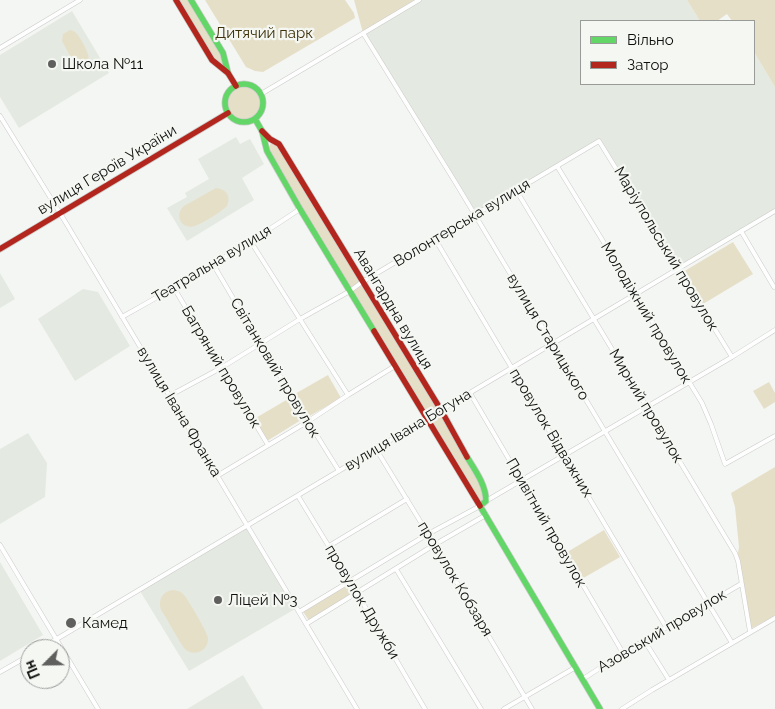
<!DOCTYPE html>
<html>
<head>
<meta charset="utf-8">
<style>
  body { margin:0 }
  #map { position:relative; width:775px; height:709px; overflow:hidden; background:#f4f6f3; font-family:Raleway,sans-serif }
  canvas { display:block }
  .legend { position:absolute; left:580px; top:20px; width:175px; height:65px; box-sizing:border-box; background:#f4f7f2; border:1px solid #989b97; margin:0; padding:6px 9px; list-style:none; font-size:15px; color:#0f100e }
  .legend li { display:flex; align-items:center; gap:10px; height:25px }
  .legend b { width:25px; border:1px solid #989b97 }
  .north { position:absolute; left:20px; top:639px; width:50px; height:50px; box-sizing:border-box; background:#f4f7f2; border:1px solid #989b97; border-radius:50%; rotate:247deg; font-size:14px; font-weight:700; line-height:20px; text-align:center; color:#0f100e }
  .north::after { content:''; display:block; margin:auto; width:18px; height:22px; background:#5f605e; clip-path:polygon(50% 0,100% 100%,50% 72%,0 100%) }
</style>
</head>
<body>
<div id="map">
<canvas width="775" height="709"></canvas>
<ul class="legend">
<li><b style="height:6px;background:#63d668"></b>Вільно</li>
<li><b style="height:6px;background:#b3261e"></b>Затор</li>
</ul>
<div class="north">Пн</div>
</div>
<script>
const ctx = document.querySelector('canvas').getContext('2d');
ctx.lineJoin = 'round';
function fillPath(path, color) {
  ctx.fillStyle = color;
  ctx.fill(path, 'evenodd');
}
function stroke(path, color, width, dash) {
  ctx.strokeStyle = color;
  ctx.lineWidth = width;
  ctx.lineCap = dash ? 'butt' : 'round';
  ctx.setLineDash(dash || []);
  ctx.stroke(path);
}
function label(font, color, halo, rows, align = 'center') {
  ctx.font = font + ' Raleway,sans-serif';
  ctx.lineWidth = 4.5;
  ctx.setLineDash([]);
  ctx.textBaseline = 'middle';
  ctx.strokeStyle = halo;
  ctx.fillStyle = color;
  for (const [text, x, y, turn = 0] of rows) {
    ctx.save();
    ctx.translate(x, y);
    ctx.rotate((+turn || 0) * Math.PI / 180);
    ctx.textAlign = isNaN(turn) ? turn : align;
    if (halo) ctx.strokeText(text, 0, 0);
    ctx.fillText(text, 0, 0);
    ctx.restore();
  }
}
const built = new Path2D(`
  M418 0H687L700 21H581V84H754V52L775 87V211L678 269 599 141 475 215 363 33Z
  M72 11 109 73 19 128 0 97V55Z
  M236 137 240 144 250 139 264 164 242 178 254 200 187 241 167 208 187 197 185 193 209 179 198 159Z
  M0 273 15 299 0 308Z
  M83 289 98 292 130 346 75 381 38 319Z
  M28 433 47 463 45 497 0 524V449Z
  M247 526 295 609 189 671 140 591Z
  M0 562 43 635 0 661Z
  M243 675 263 709H187L197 703Z`);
const green = new Path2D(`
  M176 0H191L223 53 228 73 212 60Z
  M205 0H345L354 13 355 18 263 72 255 71 246 67Z
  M354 0H419L363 33Z
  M687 0H775V87L754 52V21H732L727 14 717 21H700Z
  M70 30C74 31 74 31 77 34 82 40 90 55 89 62L84 67H78L74 63 62 41 63 34Z
  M227 103a17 17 0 1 1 34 0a17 17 0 1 1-34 0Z
  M271 143 279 144 441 410 486 495 480 506 267 151Z
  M216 188C227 189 231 197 227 206 221 212 203 223 195 226 181 230 174 215 184 206Z
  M733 242 753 274 703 304 683 272Z
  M328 375 341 398 306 418 293 395Z
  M769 382 775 393V402L764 409 753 391Z
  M288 399 301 420 267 441 254 419Z
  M775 467V616L750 629 739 564 738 553 739 547 735 507 731 493Z
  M604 530 620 557 580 580 564 554Z
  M347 582 352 591 351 595 309 620 308 619 302 610Z
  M172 590C176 590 180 591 183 594 188 599 207 632 208 638 209 650 195 657 186 650 180 644 167 618 161 610 158 600 162 592 172 590Z`);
const street = new Path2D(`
  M363 33 457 185 732 643
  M0 48 80 0
  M261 94 419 0
  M0 116 63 218 357 709
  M557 166 702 403 711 424 725 464 775 436
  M516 190 735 553 738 561 750 632
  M741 231 774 287
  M435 239 666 627
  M251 242 348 395
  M213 264 260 344 339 471
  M174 288 268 445
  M122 317C183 283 242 248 300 209
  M470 393 623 653
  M169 396 221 368 300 319 350 291 362 282 599 141 732 357
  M376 449 428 534 532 709
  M217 476 307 422 348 395 395 366
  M298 496 350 581 425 709
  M486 501 732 357 775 330
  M0 545 98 709
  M329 546 407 499
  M396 569 481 709
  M299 612 428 534 480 506
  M306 624 434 545 486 515
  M644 640 669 680
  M40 649 775 211
  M0 672 30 655
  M583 679 623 653 741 584
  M504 709 576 667
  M622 709 652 690 775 618`);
const fast = new Path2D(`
  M191 0 223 53 228 73
  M225 103a19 19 0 1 1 38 0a19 19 0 1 1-38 0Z
  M255 119 262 131 267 151 300 209 374 331
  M467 457C475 470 486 485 486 501L480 506 600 709`);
const jam = new Path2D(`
  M176 0 212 60 228 73 236 86
  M262 131 270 139 279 144 441 410 467 457
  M0 249 228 113
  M374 331 480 506`);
const markers = [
  [52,64,5,"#5f605e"],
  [218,600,5,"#5f605e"],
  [71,623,6,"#5f605e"]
];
const parkNames = [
  ["Дитячий парк",264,33]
];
const poiNames = [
  ["Школа №11",62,64],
  ["Ліцей №3",228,600],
  ["Камед",82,623]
];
const streetNames = [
  ["вулиця Героїв України",107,170,-31],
  ["Волонтерська вулиця",462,223,-31],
  ["Маріупольський провулок",666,249,59],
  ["Театральна вулиця",212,264,-31],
  ["Авангардна вулиця",393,309,59],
  ["Молодіжний провулок",646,313,59],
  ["вулиця Старицького",548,337,59],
  ["Багряний провулок",221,367,59],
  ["Світанковий провулок",275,368,59],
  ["Мирний провулок",646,406,59],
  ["вулиця Івана Франка",179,412,59],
  ["вулиця Івана Богуна",408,430,-31],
  ["провулок Відважних",551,433,59],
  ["Привітний провулок",546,523,60],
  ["провулок Кобзаря",455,579,59],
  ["провулок Дружби",362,602,59],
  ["Азовський провулок",662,631,-31]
];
fillPath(built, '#e4e9e1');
fillPath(green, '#e6dfc8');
stroke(street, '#cbccca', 5);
stroke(fast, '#cbccca', 7);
stroke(jam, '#cbccca', 7);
stroke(street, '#fdfefd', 4);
stroke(fast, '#63d668', 5.5);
stroke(jam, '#b3261e', 5.5);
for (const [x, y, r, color] of markers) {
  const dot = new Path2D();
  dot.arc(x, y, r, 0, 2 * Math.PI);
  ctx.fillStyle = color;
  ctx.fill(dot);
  stroke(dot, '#f4f7f2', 2);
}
label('15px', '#3e310a', '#f4f7f2', parkNames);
label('15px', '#0f100e', '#f4f7f2', poiNames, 'left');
label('15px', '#0f100e', '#f4f7f2', streetNames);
</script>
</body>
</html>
